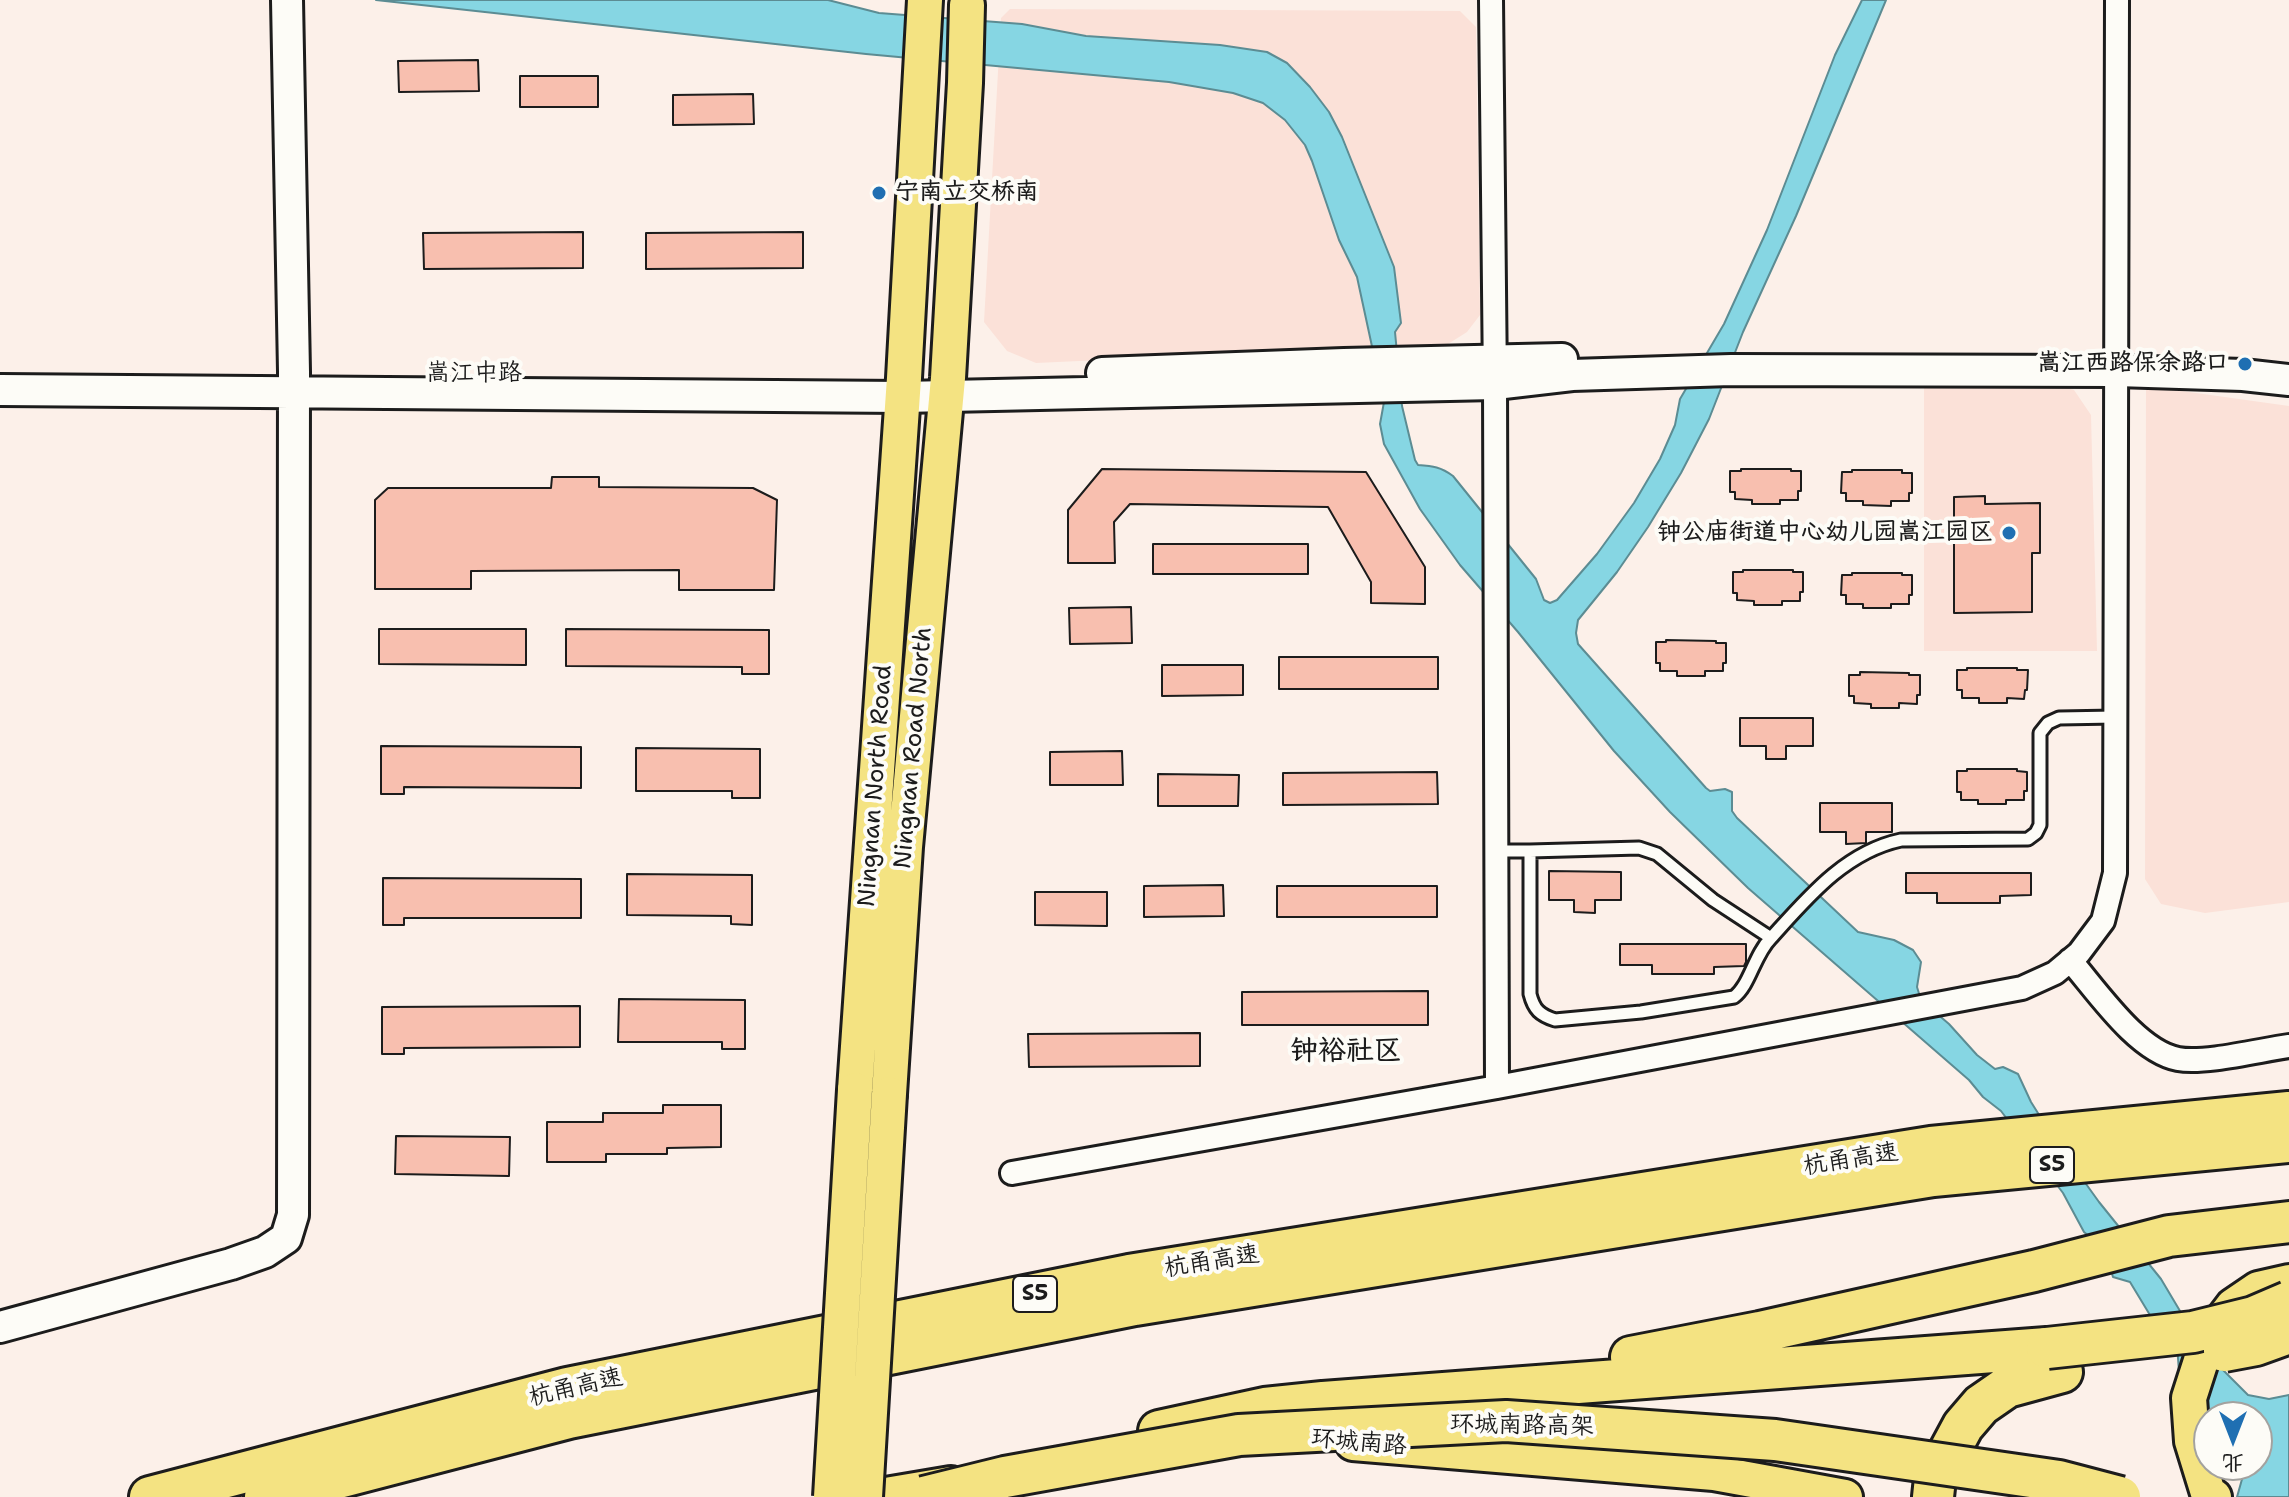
<!DOCTYPE html>
<html>
<head>
<meta charset="utf-8">
<style>
  body { margin:0 }
  #map { position:relative; width:2289px; height:1497px; overflow:hidden; background:#fcf0e9; font-family:"Shantell Sans","LXGW WenKai TC",sans-serif }
  canvas { display:block }
  .north { position:absolute; left:2193px; top:1401px; width:80px; height:80px; box-sizing:border-box; background:#fdfcf7; border:2px solid #a3a29f; border-radius:50%; rotate:180deg; font-size:22px; font-weight:700; line-height:32px; text-align:center; color:#1c1c1c }
  .north::after { content:''; display:block; margin:auto; width:28px; height:36px; background:#1f6fb2; clip-path:polygon(50% 0,100% 100%,50% 72%,0 100%) }
</style>
</head>
<body>
<div id="map">
<canvas width="2289" height="1497"></canvas>
<div class="north">北</div>
</div>
<script>
const ctx = document.querySelector('canvas').getContext('2d');
ctx.lineJoin = 'round';
function fillPath(path, color) {
  ctx.fillStyle = color;
  ctx.fill(path, 'evenodd');
}
function stroke(path, color, width, dash) {
  ctx.strokeStyle = color;
  ctx.lineWidth = width;
  ctx.lineCap = dash ? 'butt' : 'round';
  ctx.setLineDash(dash || []);
  ctx.stroke(path);
}
function label(font, color, halo, rows, align = 'center') {
  ctx.font = font + ' "Shantell Sans","LXGW WenKai TC",sans-serif';
  ctx.lineWidth = 8;
  ctx.setLineDash([]);
  ctx.textBaseline = 'middle';
  ctx.strokeStyle = halo;
  ctx.fillStyle = color;
  for (const [text, x, y, turn = 0] of rows) {
    ctx.save();
    ctx.translate(x, y);
    ctx.rotate((+turn || 0) * Math.PI / 180);
    ctx.textAlign = isNaN(turn) ? turn : align;
    if (halo) ctx.strokeText(text, 0, 0);
    ctx.fillText(text, 0, 0);
    ctx.restore();
  }
}
const built = new Path2D(`
  M1010 9 1460 11 1476 27 1480 315 1467 332 1448 344 1036 363 1007 351 984 322 1001 18Z
  M1924 377 2029 378 2074 390 2091 415 2097 651H1924Z
  M2146 386 2289 406V902L2205 913 2161 904 2145 879Z`);
const water = new Path2D(`
  M376 0H828L879 13 1022 24 1086 36 1220 45 1267 52 1287 63 1310 87 1329 112 1342 137 1394 267 1401 323 1395 332 1402 406 1415 460 1418 465C1433 466 1441 467 1453 476L1536 579 1544 600 1550 603 1557 600 1597 554 1634 503 1660 459 1675 425 1680 399 1724 324 1767 230 1835 55 1862 0H1886L1796 216 1743 332 1709 419 1681 473 1648 527 1617 572 1578 620 1576 633 1578 644 1706 788 1710 791 1725 789 1732 792V811L1737 818 1858 932 1894 940 1913 950 1921 962 1917 987 1921 1000 1949 1024 1977 1055 1995 1069 2003 1067 2018 1074 2031 1102 2058 1145 2099 1202 2161 1279 2183 1316 2216 1363 2248 1395 2269 1399 2289 1395V1497H2237L2246 1465H2257V1417H2210L2180 1386 2177 1344 2156 1325 2130 1282 2113 1277 2109 1264 2095 1241 2084 1232 2063 1193 2001 1111 1983 1097 1969 1080 1748 888 1670 812 1614 751 1518 632 1460 565 1420 509 1384 444 1380 424 1384 402 1357 277 1339 240 1312 161 1305 145 1285 120 1263 103 1233 93 1169 82 866 54Z`);
const building = new Path2D(`
  M478 60 479 91 399 92 398 61Z
  M520 76H598V107H520Z
  M753 94 754 124 673 125V95Z
  M583 232V268L424 269 423 233Z
  M803 232V268L646 269V233Z
  M1102 469 1366 472 1425 567V604L1371 603V582L1328 507 1130 504 1114 522 1115 563H1068V510Z
  M1741 469H1791V471H1801V491H1798V500H1780V504H1752V500L1735 499V492H1730V471H1741Z
  M1852 470H1902V473H1912V493H1909V501H1891V506L1863 505V501H1846V493H1841L1842 472H1852Z
  M552 477H599V487L753 488 777 500 774 590H679V570L471 571V589H375V500L388 488H551Z
  M1985 496V504L2040 503V553H2032V612L1954 613V497Z
  M1153 544H1308V574H1153Z
  M1743 570H1793V572H1803V592H1800V601H1782V605H1754V601L1737 600V593H1733V572H1743Z
  M1852 573H1902V575H1912V595H1909V604H1891V608H1863V604H1846V595H1841L1842 575H1852Z
  M1131 607 1132 643 1070 644 1069 608Z
  M379 629H526V665L379 664Z
  M566 629 769 630V674H742V667L566 666Z
  M1666 640 1716 641V643H1726V663H1723V671H1705V676H1677V671H1660V663H1656V642H1666Z
  M1279 657H1438V689H1279Z
  M1162 665H1243V695L1162 696Z
  M1967 668H2017V670H2028L2027 690H2025L2024 699 2007 698V703H1979V698H1962V690H1957V670H1967Z
  M1860 672 1909 673V675H1920V695H1917V704L1899 703V708H1871V704L1854 703V696H1849V675H1860Z
  M1740 718H1813V746H1786V759H1766V746H1740Z
  M381 746 581 747V788L404 787V794H381Z
  M636 748 760 749V798H732V791H636Z
  M1122 751 1123 785H1050V752Z
  M1967 769H2017V771L2027 772V791H2024V800H2006V804H1978V800H1961V792H1957V771H1967Z
  M1437 772 1438 804 1283 805V773Z
  M1158 774 1239 775 1238 806H1158Z
  M1820 803H1892V832H1866V843L1846 844V832H1820Z
  M1549 871 1621 872V900H1595V913L1574 912V900H1549Z
  M1906 873H2031V895L2000 896V903H1937V893H1906Z
  M627 874 752 875V925L731 924V916L627 915Z
  M383 878 581 879V918H404V925H383Z
  M1223 885 1224 916 1144 917V886Z
  M1277 886H1437V917H1277Z
  M1035 892H1107V926L1035 925Z
  M1620 944H1746V962L1744 966 1714 967V974H1652V965H1620Z
  M1428 991V1025H1242V992Z
  M619 999 745 1000V1049H722V1042H618Z
  M580 1006V1047L404 1048V1054H382V1007Z
  M1200 1033V1066L1029 1067 1028 1034Z
  M663 1105H721V1147L667 1148V1154H606V1162H547V1122H603V1113H663Z
  M396 1136 510 1137 509 1176 395 1174Z`);
const lane = new Path2D(`
  M1496 851H1530V994C1534 1010 1540 1015 1555 1020L1641 1012 1734 997C1750 985 1754 955 1771 938 1808 897 1845 852 1901 840L2028 839 2036 833 2040 825V733L2048 723 2059 718 2115 717
  M1530 851 1639 848 1657 854 1713 900 1771 938`);
const street = new Path2D(`
  M2070 960C2097 991 2137 1051 2178 1059 2205 1064 2260 1050 2289 1046
  M1497 1087 2022 988 2055 973 2079 953 2103 921 2115 873 2117 0
  M1012 1173 1497 1087 1495 384 1491 0`);
const secondary = new Path2D(`
  M1102 373 1344 364 1562 359
  M0 390 903 397 1495 384 1572 375 1731 370 2117 371 2243 375 2289 380
  M0 1327 231 1264 265 1252 286 1238 293 1215 294 372 287 0`);
const primary = new Path2D(`
  M855 1090 904 378 925 0
  M889 1094 905 847 948 378 965 83 967 5
  M1353 1443 1714 1473 1845 1497
  M874 1497 951 1484
  M2214 1497 2208 1493 2192 1441 2189 1398 2208 1339 2233 1306 2258 1289 2289 1282`);
const highway = new Path2D(`
  M1631 1357 1760 1332 2034 1271 2169 1236 2289 1222
  M1159 1431 1265 1408 1323 1402 2047 1348
  M150 1497 567 1388 1129 1275 1931 1147 2289 1112
  M265 1497 569 1418 1135 1305 1933 1176 2289 1142
  M1933 1497 1935 1478 1963 1426 1981 1405 2007 1387 2062 1372`);
const primaryBridge = new Path2D(`
  M831 1497 855 1090
  M865 1497 889 1094`);
const highwayBridge = new Path2D(`
  M2047 1348 2193 1332 2254 1317 2289 1302
  M2224 1351 2256 1345 2289 1333
  M924 1497 1005 1477 1239 1435 1506 1421 1775 1440 2059 1481 2120 1497`);
const markers = [
  [879,193,8,"#1f6fb2"],
  [2245,364,8,"#1f6fb2"],
  [2009,533,8,"#1f6fb2"]
];
const shields = [
  [2052,1165,44],
  [1035,1294,44]
];
const shieldNames = [
  ["S5",2052,1165],
  ["S5",1035,1294]
];
const poiNames = [
  ["宁南立交桥南",895,193,"left"],
  ["嵩江西路保余路口",2229,364],
  ["钟公庙街道中心幼儿园嵩江园区",1993,533]
];
const streetNames = [
  ["嵩江中路",474,374],
  ["Ningnan Road North",914,748,-85],
  ["Ningnan North Road",876,786,-86],
  ["杭甬高速",1851,1160,-9],
  ["杭甬高速",1212,1262,-9],
  ["杭甬高速",576,1388,-13],
  ["环城南路高架",1522,1426,1],
  ["环城南路",1359,1443,5]
];
const quarterNames = [
  ["钟裕社区",1346,1052]
];
fillPath(built, '#fbe1d8');
fillPath(water, '#86d6e3');
stroke(water, '#5c8c93', 2);
fillPath(building, '#f8bfaf');
stroke(building, '#1c1c1c', 2);
stroke(lane, '#1c1c1c', 17);
stroke(street, '#1c1c1c', 28);
stroke(secondary, '#1c1c1c', 36);
stroke(primary, '#1c1c1c', 40);
stroke(highway, '#1c1c1c', 46);
stroke(lane, '#fdfcf7', 11);
stroke(street, '#fdfcf7', 22);
stroke(secondary, '#fdfcf7', 30);
stroke(primary, '#f4e382', 34);
stroke(highway, '#f4e382', 40);
stroke(primaryBridge, '#1c1c1c', 40, []);
stroke(highwayBridge, '#1c1c1c', 46, []);
stroke(primaryBridge, '#f4e382', 34);
stroke(highwayBridge, '#f4e382', 40);
for (const [x, y, r, color] of markers) {
  const dot = new Path2D();
  dot.arc(x, y, r, 0, 2 * Math.PI);
  ctx.fillStyle = color;
  ctx.fill(dot);
  stroke(dot, '#fdfcf7', 3);
}
for (const [x, y, w] of shields) {
  const box = new Path2D();
  box.roundRect(x - w / 2, y - 18, w, 36, 6);
  ctx.fillStyle = '#fdfcf7';
  ctx.fill(box);
  stroke(box, '#1c1c1c', 2);
}
label('bold 22px', '#1c1c1c', null, shieldNames);
label('bold 24px', '#1c1c1c', '#fdfcf7', poiNames, 'right');
label('24px', '#1c1c1c', '#fdfcf7', streetNames);
label('bold 28px', '#1c1c1c', '#fdfcf7', quarterNames);
</script>
</body>
</html>
